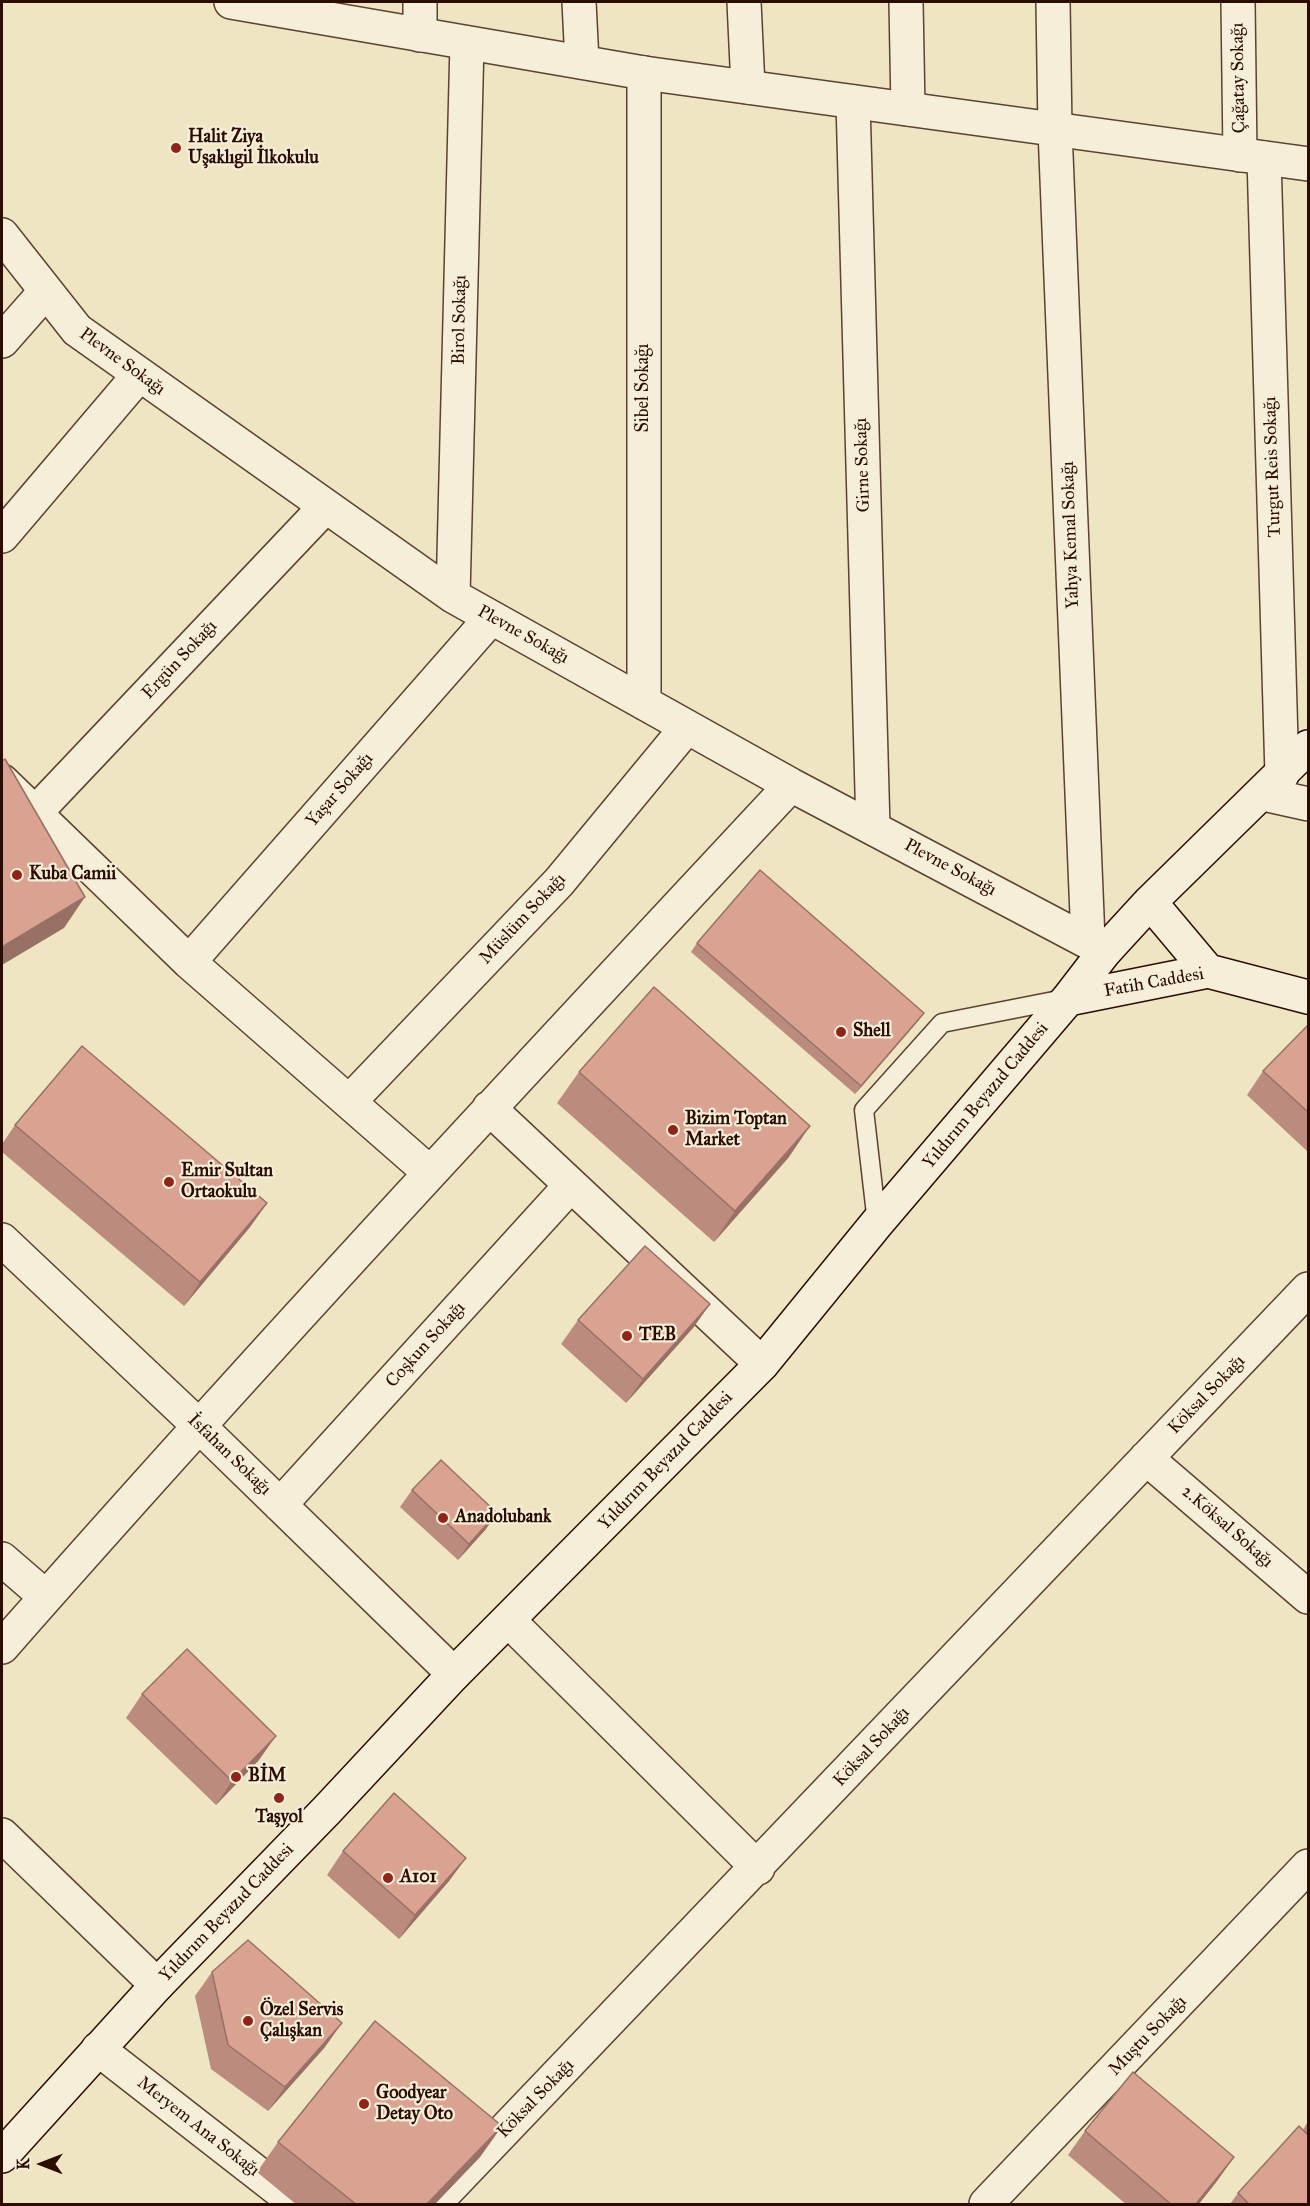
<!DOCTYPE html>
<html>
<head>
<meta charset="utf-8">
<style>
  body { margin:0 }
  #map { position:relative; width:1310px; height:2206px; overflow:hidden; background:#f0e5c3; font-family:"IM FELL Great Primer",serif }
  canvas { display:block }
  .frame { position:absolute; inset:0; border:3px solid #2b0c00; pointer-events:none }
  .north { position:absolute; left:12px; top:2134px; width:60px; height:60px; -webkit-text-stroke:4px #f5eed8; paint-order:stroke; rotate:270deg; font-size:16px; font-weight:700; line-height:24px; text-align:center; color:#2b0c00 }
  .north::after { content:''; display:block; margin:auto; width:21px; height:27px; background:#2b0c00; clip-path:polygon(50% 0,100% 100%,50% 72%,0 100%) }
</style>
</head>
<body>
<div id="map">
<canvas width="1310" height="2206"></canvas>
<div class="frame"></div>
<div class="north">K</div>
</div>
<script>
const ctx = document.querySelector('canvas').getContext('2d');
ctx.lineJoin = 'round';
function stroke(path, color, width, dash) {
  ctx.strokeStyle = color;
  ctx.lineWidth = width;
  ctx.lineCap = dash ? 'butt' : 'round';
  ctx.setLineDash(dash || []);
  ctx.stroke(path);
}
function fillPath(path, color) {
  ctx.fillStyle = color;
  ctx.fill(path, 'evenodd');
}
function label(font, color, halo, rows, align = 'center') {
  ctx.font = font + ' "IM FELL Great Primer",serif';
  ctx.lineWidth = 4.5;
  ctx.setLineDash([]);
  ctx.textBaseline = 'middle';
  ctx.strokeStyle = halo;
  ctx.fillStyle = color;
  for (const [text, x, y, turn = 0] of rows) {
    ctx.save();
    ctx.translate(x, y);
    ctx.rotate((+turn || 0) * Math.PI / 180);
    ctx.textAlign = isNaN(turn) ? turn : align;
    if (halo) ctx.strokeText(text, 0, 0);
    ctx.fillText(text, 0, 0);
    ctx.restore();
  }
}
const service = new Path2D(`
  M877 1223 864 1110 942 1023 1064 999`);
const minor = new Path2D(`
  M420 2V35
  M579 2 582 62
  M744 2 748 87
  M906 2 908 109
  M1053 2 1055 130 1088 940
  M1238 2 1240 155
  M853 102 873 828
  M1264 158 1282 775
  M2 235 77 330 453 596 791 785 1105 951
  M2 341 46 291
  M2 536 139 375
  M453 596 467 43
  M644 703V73
  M2 781 189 962 429 1172
  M1263 794 1308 804
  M35 813 325 507
  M189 962 491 618
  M349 1102 559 882 687 727
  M489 1108 762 1364
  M2 1240 198 1425 454 1674
  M1146 1458 1308 1597
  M280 1505 571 1185
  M2 1559 46 1597
  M509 1621 758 1868
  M2 1647C259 1355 525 1070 791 785
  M2 1835 157 1985
  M98 2049 297 2204
  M434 2204 1308 1289
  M986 2204 1308 1866`);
const tertiary = new Path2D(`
  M231 2 644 73 1308 164`);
const secondary = new Path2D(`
  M1150 902 1208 971
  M1068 999 1208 971 1308 997
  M2 2156 157 1985 327 1810 454 1674 762 1364 877 1223 1068 999 1105 951 1150 902 1308 747`);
const wall = new Path2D(`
  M697 943 924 1013 918 1021 855 1094 691 952Z
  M1308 1025V1152L1247 1095 1263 1071Z
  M579 1072 789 1157 714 1242 557 1103Z
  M15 1125 267 1203 250 1227 184 1306 2 1152V1144Z
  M710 1304 693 1328 626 1403 561 1344 578 1320Z
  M412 1490 486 1529 458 1560 400 1507Z
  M142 1694 259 1760 216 1805 126 1718Z
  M343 1851 466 1858 449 1881 399 1939 327 1875Z
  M212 1972 325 2047 268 2111 211 2069 195 1996Z
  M1308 2121V2205H1227L1230 2204 1238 2193 1303 2130Z
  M502 2126 480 2157 434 2205H297L257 2172 278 2142Z
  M1085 2131 1234 2157 1217 2181 1198 2205H1127L1068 2155Z`);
const shadedWall = new Path2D(`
  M85 897 64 928 2 965V947Z
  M924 1013 918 1021 855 1094 861 1086Z
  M810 1126 789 1157 714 1242 735 1211Z
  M267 1203 250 1227 184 1306 200 1282Z
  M710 1304 693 1328 626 1403 643 1379Z
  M497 1513 486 1529 458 1560 469 1544Z
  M276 1736 259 1760 216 1805 232 1781Z
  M466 1858 449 1881 399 1939 415 1915Z
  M342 2023 325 2047 268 2111 285 2087Z
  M502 2126 480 2157 434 2205H426Z
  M1234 2157 1217 2181 1198 2205H1195Z`);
const building = new Path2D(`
  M5 759 85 897 2 947V761Z
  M760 870 924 1013 861 1086 697 943Z
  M654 987 810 1126 735 1211 579 1072Z
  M1308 1025V1112L1263 1071Z
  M82 1046 267 1203 200 1282 15 1125Z
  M645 1246 710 1304 643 1379 578 1320Z
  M441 1460 497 1513 469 1544 412 1490Z
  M187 1649 276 1736 232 1781 142 1694Z
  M394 1793 466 1858 415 1915 343 1851Z
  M248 1940 342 2023 285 2087 228 2045 212 1972Z
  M375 2021 502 2126 426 2205H357L278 2142Z
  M1133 2072 1234 2157 1195 2205H1172L1085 2131Z
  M1299 2126 1308 2135V2205H1250L1238 2193Z`);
const markers = [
  [176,148,6,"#8f2418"],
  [17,875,6,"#8f2418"],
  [841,1032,6,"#8f2418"],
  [673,1130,6,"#8f2418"],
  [169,1182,6,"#8f2418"],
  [627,1336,6,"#8f2418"],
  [443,1518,6,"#8f2418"],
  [236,1777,6,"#8f2418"],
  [279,1798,6,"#8f2418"],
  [388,1878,6,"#8f2418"],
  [248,2021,6,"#8f2418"],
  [364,2104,6,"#8f2418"]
];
const streetNames = [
  ["Çağatay Sokağı",1239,78,-91],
  ["Birol Sokağı",460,320,-89],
  ["Plevne Sokağı",122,362,36],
  ["Sibel Sokağı",644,388,-90],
  ["Girne Sokağı",863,465,-92],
  ["Turgut Reis Sokağı",1273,467,-92],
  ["Yahya Kemal Sokağı",1071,535,-92],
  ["Plevne Sokağı",523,635,29],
  ["Ergün Sokağı",180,660,-47],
  ["Yaşar Sokağı",340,790,-49],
  ["Plevne Sokağı",950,868,28],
  ["Müslüm Sokağı",523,919,-47],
  ["Fatih Caddesi",1154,983,-10],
  ["Yıldırım Beyazıd Caddesi",986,1096,-50],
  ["Coşkun Sokağı",426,1345,-48],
  ["Köksal Sokağı",1207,1395,-46],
  ["İsfahan Sokağı",229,1455,44],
  ["Yıldırım Beyazıd Caddesi",666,1461,-46],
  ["2.Köksal Sokağı",1227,1527,41],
  ["Köksal Sokağı",872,1747,-47],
  ["Yıldırım Beyazıd Caddesi",227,1913,-46],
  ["Muştu Sokağı",1148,2036,-46],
  ["Köksal Sokağı",536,2099,-46],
  ["Meryem Ana Sokağı",198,2127,38]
];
const poiNames = [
  ["Halit Ziya",188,138],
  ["Uşaklıgil İlkokulu",188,159],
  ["Kuba Camii",29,875],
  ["Shell",853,1032],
  ["Bizim Toptan",685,1120],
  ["Market",685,1141],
  ["Emir Sultan",181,1172],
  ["Ortaokulu",181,1193],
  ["TEB",639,1336],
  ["Anadolubank",455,1518],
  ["BİM",248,1777],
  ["Taşyol",279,1818,"center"],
  ["A101",400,1878],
  ["Özel Servis",260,2011],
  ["Çalışkan",260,2032],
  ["Goodyear",376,2094],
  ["Detay Oto",376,2115]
];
stroke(service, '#5c4231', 21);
stroke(minor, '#5c4231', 36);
stroke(tertiary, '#5c4231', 36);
stroke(secondary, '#2b0c00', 36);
stroke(service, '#f5eed8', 18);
stroke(minor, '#f5eed8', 33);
stroke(tertiary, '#f5eed8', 33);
stroke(secondary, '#f5eed8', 33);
fillPath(wall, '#bb8b7d');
fillPath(shadedWall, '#987166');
fillPath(building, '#d9a291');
stroke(building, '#987166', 1.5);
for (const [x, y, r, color] of markers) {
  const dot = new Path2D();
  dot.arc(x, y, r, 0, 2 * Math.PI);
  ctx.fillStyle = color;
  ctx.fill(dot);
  stroke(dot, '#f5eed8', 2);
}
label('18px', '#2b0c00', '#f5eed8', streetNames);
label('bold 18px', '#2b0c00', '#f5eed8', poiNames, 'left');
</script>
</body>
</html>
